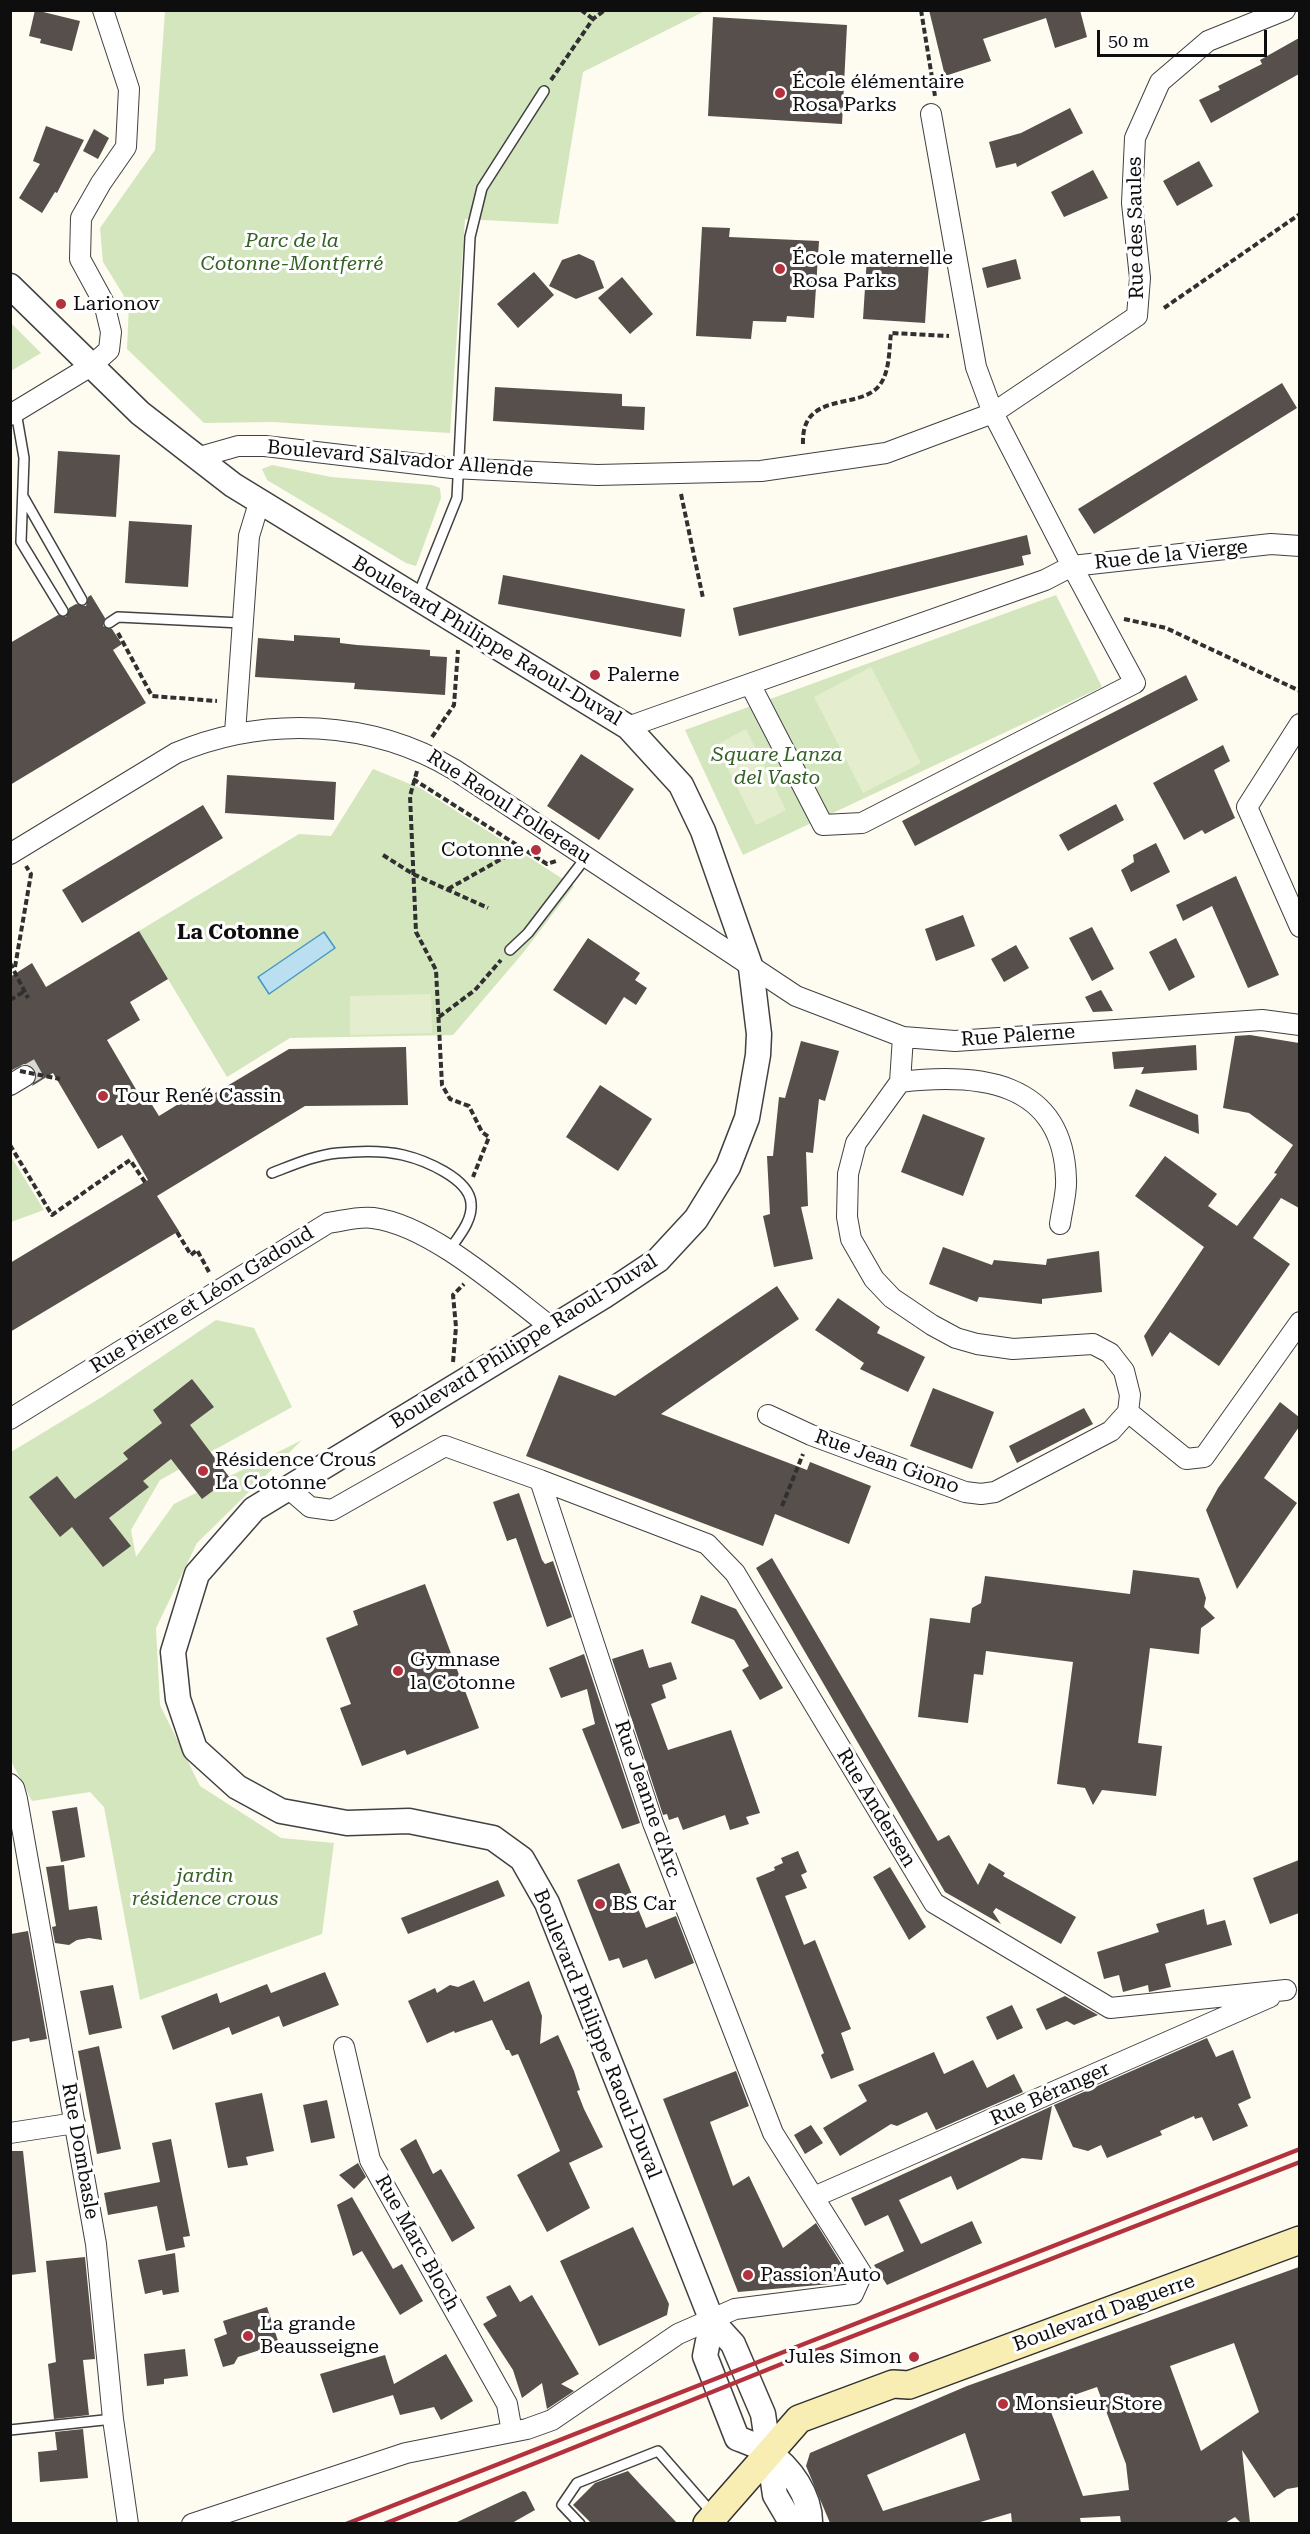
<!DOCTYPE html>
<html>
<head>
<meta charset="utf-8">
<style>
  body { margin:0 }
  #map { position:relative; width:1310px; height:2534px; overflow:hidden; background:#fefbf1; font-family:"Roboto Serif",serif }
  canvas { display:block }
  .frame { position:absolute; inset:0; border:12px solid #0e0e0e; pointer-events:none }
  .scale { position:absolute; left:1097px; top:30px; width:170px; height:27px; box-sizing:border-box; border:3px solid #0e0e0e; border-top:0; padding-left:8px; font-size:18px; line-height:21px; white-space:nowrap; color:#0e0e0e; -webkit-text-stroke:4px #fff; paint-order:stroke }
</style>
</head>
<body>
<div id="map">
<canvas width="1310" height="2534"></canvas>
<div class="frame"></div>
<div class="scale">50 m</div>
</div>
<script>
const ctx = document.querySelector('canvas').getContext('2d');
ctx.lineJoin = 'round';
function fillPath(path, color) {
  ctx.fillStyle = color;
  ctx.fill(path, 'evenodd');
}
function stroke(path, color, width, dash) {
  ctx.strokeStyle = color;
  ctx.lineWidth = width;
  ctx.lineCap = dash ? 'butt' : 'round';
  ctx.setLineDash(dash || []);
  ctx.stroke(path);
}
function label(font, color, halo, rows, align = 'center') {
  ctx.font = font + ' "Roboto Serif",serif';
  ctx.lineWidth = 6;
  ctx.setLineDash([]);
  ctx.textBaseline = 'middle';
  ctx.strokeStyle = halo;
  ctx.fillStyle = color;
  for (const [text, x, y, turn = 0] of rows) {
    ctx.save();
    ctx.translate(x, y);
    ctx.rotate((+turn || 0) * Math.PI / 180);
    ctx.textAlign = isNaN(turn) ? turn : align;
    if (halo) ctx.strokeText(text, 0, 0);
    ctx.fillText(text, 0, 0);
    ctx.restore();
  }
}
const green = new Path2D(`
  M165 11H705L583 72 558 224 465 219 450 433 272 422 204 423 127 349 129 304 103 262 100 228 155 150Z
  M10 322 41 353 11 371H10Z
  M272 465 331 477 432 485 440 488 441 498 416 566 406 563 267 480 262 469Z
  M1056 595 1102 687 743 855 685 730Z
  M373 769 420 788 574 886 523 953 453 1035 290 1038 227 1077 139 931 299 834 331 836Z
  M10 1155 44 1210 11 1222H10Z
  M216 1320 254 1328 292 1407 160 1480 131 1530 136 1557 174 1504 302 1440 197 1543 156 1628 160 1705 200 1786 281 1838 334 1843 322 1934 140 2000 104 1807 90 1792 32 1801 11 1761V1452L102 1397Z`);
const pitch = new Path2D(`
  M871 667 921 763 863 793 814 697Z
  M746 729 786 810 756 825 716 745Z
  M431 994 432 1033 350 1035V996Z`);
const water = new Path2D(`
  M324 932 335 948 269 994 258 977Z`);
const building = new Path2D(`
  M35 10 80 21 72 51 40 43 41 39 29 36Z
  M929 10H1080L1087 37 1055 48 1046 18 983 39 991 61 945 76Z
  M713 17 847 25 842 124 708 116Z
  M1299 38V74L1211 123 1199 100 1220 90 1218 86 1262 64 1260 60Z
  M1070 108 1083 133 1017 167 1016 163 996 168 989 142 1021 133Z
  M46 126 84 140 57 193 55 192 42 213 19 198 40 164 33 161Z
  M94 129 109 138 98 159 83 151Z
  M1199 161 1213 186 1177 206 1163 181Z
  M1093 170 1108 198 1064 217 1051 192Z
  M702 227 730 228 729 237 819 241 814 318 787 316 786 322 753 321 751 339 696 336Z
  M579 254 594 261 604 288 576 299 549 286 562 260Z
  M867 257 929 261 925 323 863 319Z
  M1016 259 1021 279 987 288 982 268Z
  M534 272 554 295 518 328 497 304Z
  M622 277 653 314 630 334 598 298Z
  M1282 383 1297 408 1094 534 1078 509Z
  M495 387 622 394V406L645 407 644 430 493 421Z
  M58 451 120 455 116 517 54 513Z
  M129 521 192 525 188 587 125 583Z
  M1027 535 1031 554 1022 556 1024 565 739 636 733 608Z
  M503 575 685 609 681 637 498 604Z
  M91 595 105 618 103 626 112 629 122 644 113 650 146 703 10 785V643L58 615 66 617 69 608 76 604 86 606 88 597Z
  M294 635 340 638V643L357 645 430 650V656L447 657 445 695 354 689 355 683 255 677 258 638 294 641Z
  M1186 675 1198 700 915 846 902 821Z
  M1223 745 1230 761 1214 770 1235 818 1205 834 1202 830 1184 840 1153 783Z
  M581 754 634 789 599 840 547 806Z
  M227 775 336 782 334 820 225 813Z
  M1116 804 1124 820 1068 851 1059 835Z
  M203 805 223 838 82 923 62 890Z
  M1156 843 1170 872 1131 892 1121 870 1134 862 1133 855Z
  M1236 876 1279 975 1248 988 1212 906 1183 921 1176 905Z
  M963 915 975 946 936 961 925 929Z
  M1092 927 1114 969 1092 981 1069 938Z
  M139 931 168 979 130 1002 140 1020 107 1040 144 1103 149 1100 159 1116 206 1087 212 1095 289 1049 406 1047 408 1105 305 1106 157 1196 179 1231 10 1332V1263L148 1180 122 1135 98 1149 53 1073 32 1086 37 1075 31 1066 24 1064 10 1071V977L32 963 46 987Z
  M588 938 640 973 635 980 647 988 636 1005 624 997 606 1025 553 990Z
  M1176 938 1195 977 1169 991 1149 952Z
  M1016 945 1029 968 1004 982 991 959Z
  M1101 990 1113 1011 1093 1012 1085 997Z
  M1250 1035 1299 1043V1208L1281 1198 1253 1238 1290 1264 1219 1366 1170 1332 1152 1357 1144 1336 1204 1247 1135 1196 1165 1156 1217 1194 1208 1206 1237 1226 1277 1174 1274 1173 1293 1145 1249 1113 1223 1108 1235 1036Z
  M801 1041 839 1051 825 1101 819 1099 813 1153 806 1152 808 1206 801 1207 813 1259 774 1267 763 1216 770 1214 767 1156H773L779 1097 785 1098Z
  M1196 1045 1197 1070 1141 1074 1144 1067 1114 1069 1112 1052Z
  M600 1085 652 1119 618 1171 566 1137Z
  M1136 1089 1198 1115 1199 1134 1129 1106Z
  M923 1114 985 1138 963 1196 901 1172Z
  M943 1247 992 1265 994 1260 1046 1265 1047 1259 1099 1251 1102 1292 1042 1299V1304L979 1297 977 1302 929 1284Z
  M777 1286 799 1319 661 1414 807 1470 810 1462 871 1486 849 1544 775 1514 763 1546 526 1456 559 1375 615 1396Z
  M838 1298 880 1327 877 1333 925 1357 908 1392 860 1369 864 1363 815 1330Z
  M192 1379 214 1407 190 1425 230 1478 202 1499 171 1459 143 1481 149 1487 109 1518 131 1546 103 1567 72 1527 60 1537 29 1497 57 1476 75 1499 128 1459 123 1453 162 1423 153 1410Z
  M933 1388 994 1412 972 1469 910 1446Z
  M1280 1402 1299 1417V1427L1264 1478 1297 1503 1237 1589 1206 1510 1218 1488Z
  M1084 1408 1093 1424 1017 1463 1009 1446Z
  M519 1493 542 1560 545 1564 553 1561 572 1617 547 1627 516 1538 507 1541 493 1502Z
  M772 1558 938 1841 949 1835 978 1885 989 1863 1005 1873 1003 1876 1076 1917 1061 1944 996 1908 993 1912 1001 1924 945 1892 756 1568Z
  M1133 1570 1199 1578 1206 1598 1204 1607 1215 1618 1201 1628 1199 1654 1150 1648 1138 1743 1162 1746 1156 1796 1102 1790 1093 1805 1085 1788 1057 1784 1073 1662 986 1651 983 1675 974 1674 968 1723 918 1717 930 1618 970 1623 972 1608 981 1603 985 1576 1130 1594Z
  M425 1584 479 1728 407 1755 405 1750 362 1766 340 1708 351 1704 326 1638 358 1625 353 1611Z
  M701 1595 736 1609 783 1688 760 1700 742 1670 749 1666 734 1640 691 1623Z
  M643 1649 649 1668 671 1662 677 1679 662 1685 666 1698 651 1704 668 1750 731 1730 760 1813 746 1817 749 1824 730 1830 725 1815 683 1830 678 1817 669 1820 667 1814 663 1815 612 1659Z
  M584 1654 640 1823 622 1829 582 1729 595 1724 587 1689 561 1698 549 1668Z
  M77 1807 85 1857 61 1862 52 1811Z
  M798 1851 807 1872 801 1875 807 1888 785 1896 804 1945 815 1940 851 2029 841 2033 854 2070 831 2079 821 2055 824 2053 756 1878 775 1870 774 1867 783 1863 781 1858Z
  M1299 1860V1913L1270 1924 1253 1878Z
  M619 1863 646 1928 676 1916 694 1963 655 1979 647 1959 623 1968 619 1958 609 1961 577 1880Z
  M64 1865 69 1910 97 1906 102 1940 89 1938 77 1940 69 1945 55 1943 52 1927 56 1926 46 1867Z
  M890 1867 926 1927 909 1940 873 1877Z
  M498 1880 505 1896 408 1934 401 1918Z
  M1204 1909 1207 1925 1225 1920 1232 1945 1165 1964 1171 1987 1149 1992 1148 1985 1123 1992 1119 1975 1104 1979 1097 1952 1159 1932 1156 1924Z
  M28 1931 47 2039 30 2042 29 2038 10 2042 11 1934Z
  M325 1972 339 2005 283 2027 279 2016 232 2035 229 2027 173 2050 161 2016 217 1993 220 2003 267 1984 271 1993Z
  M474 1980 484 2002 529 1981 542 2016 540 2044 558 2035 574 2071 580 2090 577 2091 584 2109 603 2147 569 2163 590 2208 547 2232 517 2175 560 2151 518 2054 512 2056 509 2050H506L492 2020 455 2033 454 2031 427 2043 408 2001 435 1988 437 1993 450 1985 458 1987Z
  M113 1985 122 2028 89 2035 80 1991Z
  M1065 1996 1098 2015 1074 2025 1067 2021 1046 2030 1036 2009Z
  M1012 2005 1023 2028 997 2040 986 2017Z
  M1207 2038 1216 2057 1233 2050 1251 2098 1238 2104 1248 2126 1213 2141 1202 2117 1195 2119 1194 2116 1160 2131 1162 2135 1107 2158 1101 2145 1088 2151 1073 2147 1054 2105Z
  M99 2046 121 2149 97 2154 78 2051Z
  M934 2052 944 2074 973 2060 987 2088 1014 2074 1023 2092 936 2130 927 2112 897 2126 891 2124 840 2156 823 2128 867 2101 858 2085Z
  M736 2071 749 2106 710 2122 733 2186 749 2176 783 2248 816 2223 847 2273 842 2283 738 2292 663 2099Z
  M262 2093 274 2151 246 2157 248 2165 228 2168 215 2103Z
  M327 2100 335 2138 311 2143 303 2105Z
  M1052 2106 1042 2160 1022 2158 957 2190 951 2176 899 2200 921 2244 972 2221 982 2243 887 2285 874 2265 904 2251 888 2215 865 2226 851 2198Z
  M811 2125 823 2143 805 2154 794 2135Z
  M171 2139 190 2236 183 2237 185 2247 166 2251 157 2206 108 2215 104 2193 160 2182 152 2143Z
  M416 2139 433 2174 441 2169 475 2228 452 2242 400 2149Z
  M10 2151H23L36 2272 10 2275Z
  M358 2163 366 2177 354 2189 339 2175Z
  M352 2197 393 2269 402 2264 423 2301 400 2315 362 2251 353 2256 337 2205Z
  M633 2227 669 2304 667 2315 599 2346 560 2261Z
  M175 2253 179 2292 163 2295 162 2290 145 2294 138 2260Z
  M85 2257 95 2359 83 2360 89 2415 54 2419 48 2364 56 2362 46 2261Z
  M1299 2267V2487L1287 2489 1274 2498 1242 2450 1250 2523H1241L1235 2517 1225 2523H1121L1120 2516 1080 2518 1081 2523H1012L1011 2513 977 2523H830L806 2466 810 2453 967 2386ZM1234 2343 1259 2412 1201 2451 1170 2366ZM1097 2387 1126 2464 1129 2490 1083 2496 1048 2404ZM965 2433 980 2480 883 2511 867 2475Z
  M510 2285 520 2302 532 2295 579 2374 561 2384 574 2391 547 2409 542 2383 522 2398 513 2370 483 2324 497 2316 486 2297Z
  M267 2307 279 2344 238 2357 234 2364 223 2367 214 2339 227 2334 223 2321Z
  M185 2349 188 2376 164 2379V2384L147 2386 144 2354Z
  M446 2354 473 2401 441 2420 434 2407 400 2415 393 2395 333 2413 320 2374 385 2355 394 2384Z
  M83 2429 88 2478 40 2482 38 2452 57 2450 55 2432Z
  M628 2471 639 2483 677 2523H591L573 2505 595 2483Z
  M523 2491 526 2492 535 2510 512 2523H455Z`);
const minorTunnel = new Path2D(`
  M25 1076 39 1068`);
const path = new Path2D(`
  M581 10 593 19
  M921 10 935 96
  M551 80 593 19 605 10
  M1164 308 1300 214
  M803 444C801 391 857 410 878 387 890 374 889 350 891 333L949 336
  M681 494 703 598
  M1124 619 1166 628 1300 691
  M118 633 152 696 217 701
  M432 737 454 705 458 650
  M417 771 410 796 416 932 436 970 442 1085 450 1099 469 1106 482 1132 489 1137 473 1177
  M413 779 547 864 556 861
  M383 855 413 874 488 908
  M448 889 521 848
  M10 963 28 998
  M15 967 31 874 26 866
  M10 1000 25 991
  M439 1017 475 990 501 960
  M10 1145 52 1215 130 1160 145 1182
  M177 1232 191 1255 197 1250 209 1272
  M453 1362 456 1327 453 1295 464 1284
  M782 1506 803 1454`);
const service = new Path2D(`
  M16 412 24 458 21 542 63 611
  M24 498 82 600
  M418 595 457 498 470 237 482 188 544 91
  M109 623 118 617 241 623
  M510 950 528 933 587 856
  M272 1173C293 1165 315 1155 338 1153 359 1151 382 1150 403 1155 424 1160 469 1178 471 1203 473 1221 458 1237 448 1252
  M10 2430 113 2419
  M580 2524 562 2505 577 2483 658 2451 713 2514`);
const minor = new Path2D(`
  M931 114 976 367 993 413 1072 566 1271 544 1300 546
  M10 415 91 366 109 350 111 332 104 303 80 259 81 218 101 183 126 147 129 89 103 10
  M196 458 238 446H265L452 468 597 475 761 471 886 453 993 413 1137 316 1140 278 1132 203 1135 138 1160 82 1208 41 1285 10
  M1300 724 1247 807 1300 927
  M628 727 653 718 1045 580 1072 566 1135 683 862 823 823 825 750 684
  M235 733 249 536 259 503
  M10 854 176 753C266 715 372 720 455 770L796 996 903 1037 955 1041 1262 1020 1300 1025
  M900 1082 903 1037
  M10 1085 25 1076
  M1128 1412 1186 1459 1204 1457 1300 1322
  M768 1415 811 1435 965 1492 981 1494 995 1492 1111 1431 1128 1412 1130 1395 1124 1371 1110 1353 1093 1344 1013 1349 977 1344 956 1338 932 1325 892 1298 874 1279 851 1239 847 1217 848 1174 856 1143 900 1082C976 1073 1063 1079 1066 1179 1067 1193 1062 1209 1060 1224
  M10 1419 328 1223C342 1221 359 1216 373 1218 431 1225 505 1292 551 1327
  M540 1480 707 1544 735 1573 934 1903 1110 2008 1286 1990
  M10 1784 14 1788 17 1799 96 2244 113 2419 128 2524
  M344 2047 370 2160 507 2404 512 2432
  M10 2133 75 2123
  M814 2197 1270 1997
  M192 2524 406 2453 527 2429 552 2420 678 2334 735 2309 853 2294 862 2274 773 2133 653 1823 540 1480 445 1446 332 1510 310 1507 288 1488`);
const tertiary = new Path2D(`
  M10 286 140 413 233 485 628 727 681 785 703 831 751 968 759 1034 758 1055 747 1118 728 1167 696 1219 658 1260 604 1296 254 1509 197 1574 173 1652 178 1699 195 1749 237 1787 281 1811 347 1823 409 1821 493 1838 522 1859 547 1903 712 2321 733 2344 763 2414 775 2495 792 2524
  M712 2321 705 2356 737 2438C747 2442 759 2446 768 2452 790 2467 811 2496 810 2524`);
const secondary = new Path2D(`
  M707 2524 799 2419 893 2384 909 2385 1300 2240`);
const rail = new Path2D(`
  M346 2524 1300 2149
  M384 2524 789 2361 1300 2162`);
const pathBridge = new Path2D(`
  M20 1071 60 1079`);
const markers = [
  [780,93,6,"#b3323e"],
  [780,269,6,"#b3323e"],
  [61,304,6,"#b3323e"],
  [595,675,6,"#b3323e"],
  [536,850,6,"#b3323e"],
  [103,1096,6,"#b3323e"],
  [203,1471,6,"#b3323e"],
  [398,1671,6,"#b3323e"],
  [600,1904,6,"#b3323e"],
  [748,2275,6,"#b3323e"],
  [248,2336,6,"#b3323e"],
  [914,2357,6,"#b3323e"],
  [1003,2404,6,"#b3323e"]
];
const poiNames = [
  ["École élémentaire",792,82],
  ["Rosa Parks",792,105],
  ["École maternelle",792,258],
  ["Rosa Parks",792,281],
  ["Larionov",73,304],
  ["Palerne",607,675],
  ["Cotonne",524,850,"right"],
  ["Tour René Cassin",115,1096],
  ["Résidence Crous",215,1460],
  ["La Cotonne",215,1483],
  ["Gymnase",410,1660],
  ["la Cotonne",410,1683],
  ["BS Car",612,1904],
  ["Passion'Auto",760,2275],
  ["La grande",260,2324],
  ["Beausseigne",260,2347],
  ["Jules Simon",902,2357,"right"],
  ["Monsieur Store",1015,2404]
];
const streetNames = [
  ["Rue des Saules",1136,228,-91],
  ["Boulevard Salvador Allende",400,459,5],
  ["Rue de la Vierge",1171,555,-6],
  ["Boulevard Philippe Raoul-Duval",487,641,31],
  ["Rue Raoul Follereau",509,807,33],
  ["Rue Palerne",1018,1036,-4],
  ["Rue Pierre et Léon Gadoud",202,1300,-32],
  ["Boulevard Philippe Raoul-Duval",524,1342,-32],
  ["Rue Jean Giono",887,1462,20],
  ["Rue Jeanne d'Arc",647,1799,71],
  ["Rue Andersen",876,1808,59],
  ["Boulevard Philippe Raoul-Duval",597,2034,68],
  ["Rue Béranger",1050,2094,-24],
  ["Rue Dombasle",80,2151,80],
  ["Rue Marc Bloch",417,2243,61],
  ["Boulevard Daguerre",1104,2313,-20]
];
const parkNames = [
  ["Parc de la",292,241],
  ["Cotonne-Montferré",292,264],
  ["Square Lanza",777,755],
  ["del Vasto",777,778],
  ["jardin",205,1876],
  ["résidence crous",205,1899]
];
const neighbourhoodNames = [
  ["La Cotonne",238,933]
];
fillPath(green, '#d4e6bd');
fillPath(pitch, '#e4eece');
fillPath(water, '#badff1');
stroke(water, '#4797c2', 1.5);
fillPath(building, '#564f4c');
stroke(minorTunnel, '#dad7cf', 20, [20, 10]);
stroke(service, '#414141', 12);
stroke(minor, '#414141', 22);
stroke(tertiary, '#414141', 27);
stroke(secondary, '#303030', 30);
stroke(path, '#303030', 4, [6, 3]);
stroke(service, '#fff', 9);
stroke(minor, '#fff', 20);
stroke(tertiary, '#fff', 24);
stroke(secondary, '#f8edb2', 27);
stroke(rail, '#b3323e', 4.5);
stroke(pathBridge, '#303030', 4, [6, 3]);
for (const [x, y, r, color] of markers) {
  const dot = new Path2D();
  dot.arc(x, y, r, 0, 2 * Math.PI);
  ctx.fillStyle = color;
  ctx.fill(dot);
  stroke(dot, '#fff', 2);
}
label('20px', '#0e0e0e', '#fff', poiNames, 'left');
label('20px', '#0e0e0e', '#fff', streetNames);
label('italic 20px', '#346124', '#fff', parkNames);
label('bold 21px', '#0e0e0e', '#fff', neighbourhoodNames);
</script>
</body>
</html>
